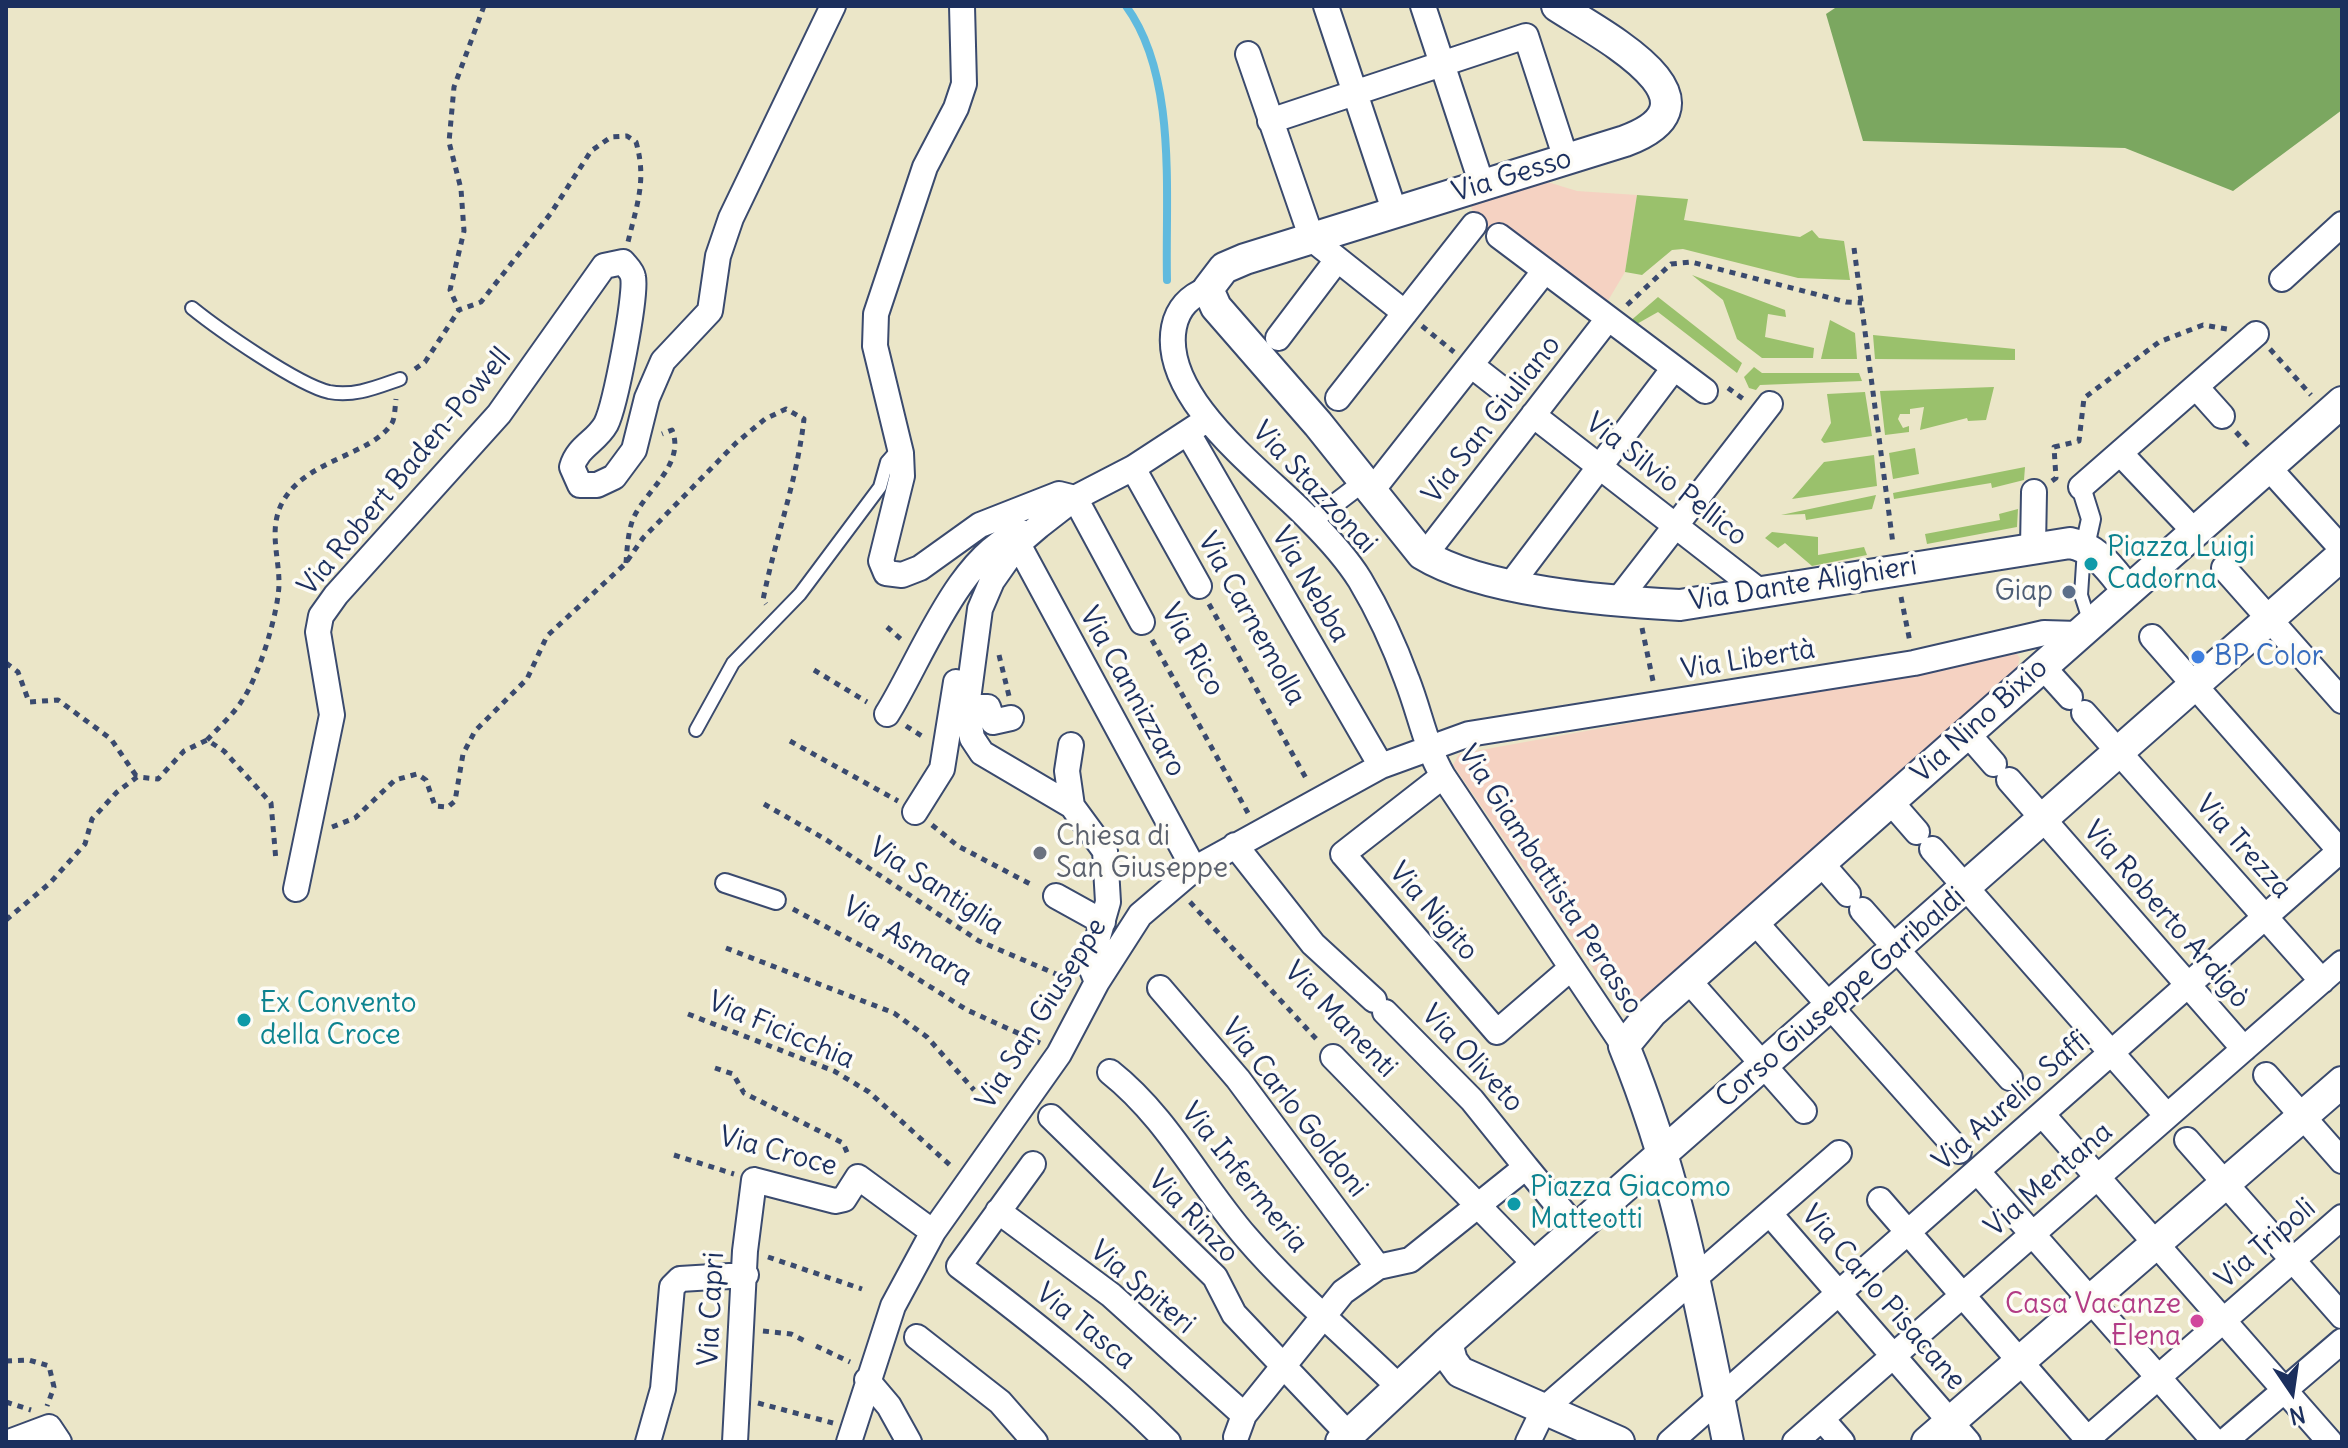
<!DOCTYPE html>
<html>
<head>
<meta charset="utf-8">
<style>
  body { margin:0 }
  #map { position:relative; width:2348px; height:1448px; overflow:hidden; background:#ebe6c8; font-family:Delius,sans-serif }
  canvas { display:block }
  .frame { position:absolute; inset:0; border:8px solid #1b2f5e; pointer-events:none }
  .north { position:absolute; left:2252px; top:1352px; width:80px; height:80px; -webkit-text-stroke:6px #fdfcf7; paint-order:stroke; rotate:167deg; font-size:22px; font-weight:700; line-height:32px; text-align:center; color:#1b2f5e }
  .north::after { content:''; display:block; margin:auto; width:28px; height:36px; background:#1b2f5e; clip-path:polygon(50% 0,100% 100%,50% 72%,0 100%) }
</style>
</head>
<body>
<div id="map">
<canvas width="2348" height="1448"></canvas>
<div class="frame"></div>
<div class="north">N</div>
</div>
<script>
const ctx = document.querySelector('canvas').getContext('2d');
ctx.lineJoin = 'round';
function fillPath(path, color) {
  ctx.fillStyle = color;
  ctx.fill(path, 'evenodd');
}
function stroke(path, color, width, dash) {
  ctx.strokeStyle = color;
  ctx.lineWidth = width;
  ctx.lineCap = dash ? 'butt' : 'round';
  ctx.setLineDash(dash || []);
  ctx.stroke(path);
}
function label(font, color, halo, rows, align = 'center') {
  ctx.font = font + ' Delius,sans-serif';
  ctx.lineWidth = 7;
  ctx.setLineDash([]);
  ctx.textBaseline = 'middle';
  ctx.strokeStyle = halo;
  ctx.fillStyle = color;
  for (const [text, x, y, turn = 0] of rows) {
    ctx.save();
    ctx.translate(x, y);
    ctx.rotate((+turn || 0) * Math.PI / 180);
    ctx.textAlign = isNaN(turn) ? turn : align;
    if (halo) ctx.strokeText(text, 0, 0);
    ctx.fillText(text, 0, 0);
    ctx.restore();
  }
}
const built = new Path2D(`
  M1541 180 1577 191 1637 195 1625 272 1606 304 1502 222 1491 234 1476 222 1470 203Z
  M2016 653 2020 658 2016 672 1650 999 1613 997 1453 765 1459 754Z`);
const green = new Path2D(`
  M1637 195 1688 199 1684 220 1800 237 1812 230 1819 238 1844 241 1850 280 1798 278 1683 249 1672 250 1642 275 1625 272Z
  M1692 275 1785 310 1786 317 1768 314 1765 337 1814 348 1813 358H1762L1737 339 1723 300Z
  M1658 297 1742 363 1737 373 1658 312 1635 325 1628 323Z
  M1830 320 1855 333 1857 359H1821Z
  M1873 335 2015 349V360L1875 359Z
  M1754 367 1762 373H1859L1862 381 1760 385 1756 390 1749 388 1744 377Z
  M1994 387 1986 420 1968 421 1967 418 1920 430 1924 407 1910 409V414H1900L1898 419 1903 428 1909 426V432L1885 435 1880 391Z
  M1865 392 1872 436 1824 443 1821 440 1831 423 1827 394Z
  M1915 448 1919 474 1893 479 1889 453Z
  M1874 455 1877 486 1792 499 1824 462Z
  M2025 467 2024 480 1992 488 1991 483 1894 499 1893 493Z
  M1876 495 1872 509 1806 520 1805 514 1781 515Z
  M2018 509 2017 527 1927 544 1925 534 2000 520 1999 514Z
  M1772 532 1818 537V555L1864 547 1867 555 1812 566 1785 543 1778 548 1765 538Z`);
const forest = new Path2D(`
  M1838 6H2342V110L2233 191 2125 148 1863 141 1826 14Z`);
const stream = new Path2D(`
  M1126 6C1178 77 1165 195 1167 280`);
const path = new Path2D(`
  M484 6 454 87 449 142 461 189 464 231 450 290 459 310 481 302 551 213 591 151 611 137 627 136 636 142C647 180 637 204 628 242
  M1854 248 1893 544
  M1627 305 1671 264 1691 262 1846 302 1862 303
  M1422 326 1454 352
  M2270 349 2311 395
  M415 369 425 362 459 310
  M1728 388 1746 401
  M2236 432 2250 448
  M2052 481 2056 478 2054 447 2079 441 2084 398 2159 342 2203 325 2227 329
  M626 563C627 549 628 532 633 519 645 491 686 464 672 430L662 434
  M1901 597 1910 642
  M1209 604 1307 780
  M887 627 903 641
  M1642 628 1653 681
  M1152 640 1248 813
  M999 655 1009 696
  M6 663 18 672 29 702 58 700 111 739 137 777
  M814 670 867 702
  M906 726 925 738
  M207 740C219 727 234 714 243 699 259 676 279 611 279 583 279 557 269 531 281 505 303 459 372 456 392 423 395 418 395 406 396 399
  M790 741 898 801
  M764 804 825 839 979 941 1070 980
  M932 825 958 846 1034 886
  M332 827 355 818 395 780 417 774 426 780 435 806 448 807 455 801 463 754 475 731 527 679 547 636 625 564 643 538 736 443 765 419 786 409 804 419C797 481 775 539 763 600L766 604
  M1190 902 1319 1042
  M793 909 888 960 967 1010 1040 1043
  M6 920 50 883 85 844 92 819 117 792 137 777 158 779 184 751 207 740 224 751 271 803 276 861
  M726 948 894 1013 927 1037 974 1090
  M688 1014 834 1071 869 1092 951 1166
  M715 1068 733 1074 744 1093 843 1143 849 1157
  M674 1155 734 1174
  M768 1257 862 1289
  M763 1331 791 1334 805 1341
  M816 1346 850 1362
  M6 1361 29 1360 49 1366 54 1387 47 1406
  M6 1402 31 1410
  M758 1403 833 1423`);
const service = new Path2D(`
  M192 308C218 329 298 385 329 392 354 397 377 387 400 379
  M2084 549 2081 595 2090 623
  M696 730 733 663 800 594 880 487 887 462 894 454 901 453`);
const pedestrian = new Path2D(`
  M2081 487 2091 519 2085 546
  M1312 521 1362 483
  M725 883 776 900`);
const minor = new Path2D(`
  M962 6 964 84 956 108 925 167 876 314 875 346 901 453 902 476 881 561 886 573 902 575 920 568 980 525 1059 494 1075 498
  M1326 6 1395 213
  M1423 6 1482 185
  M1248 54 1312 239 1405 313
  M1270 121 1526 36 1566 159
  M1499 236 1705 391
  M2282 279 2342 224
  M1208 289C1190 296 1178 307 1174 327 1160 399 1265 473 1309 519 1327 537 1347 559 1360 580 1378 610 1395 647 1407 680 1420 713 1425 745 1443 776L1624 1046
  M1278 338 1337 260
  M1471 365 1503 390
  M2196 387 2222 416
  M1338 398 1474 225
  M1533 415 1762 593
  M1188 433 1381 766
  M2120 453 2194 531
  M2268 467 2342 549
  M1133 468 1199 586
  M2081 487 2256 334
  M1370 493 1543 273
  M1075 498 1142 622
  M1018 544 1194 869
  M2033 547 2034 492
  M1424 556 1607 320
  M2224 568 2342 701
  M1511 584 1674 368
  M1618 600 1770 404
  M2152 637 2342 853
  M2042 666 2070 697
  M967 707H988L993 722 1011 718
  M2084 713 2322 981
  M887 714C920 662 959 553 1021 532
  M1967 733 1994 764
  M1071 745 1067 771 1072 806
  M1443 776 1343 854 1497 1032 1570 969
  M2009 780 2244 1049
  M1890 801 1917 832
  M915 812 942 769 956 682
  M1235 845 1313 944 1374 1000
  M1932 849 2167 1116
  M1821 863 1848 894
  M296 889 332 715 318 632 321 616 336 595 499 414 604 266 623 262C627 267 632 271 633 277 637 295 615 406 606 424 596 442 578 446 572 467L580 485H597L614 477 634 450 647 398 663 361 710 311 718 256 731 218 833 6
  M1056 896 1103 922
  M1862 910 2010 1078
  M1755 922 1959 1151
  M1689 981 1804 1111
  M1097 982 1090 965 1108 902 1105 851 1072 806 982 753 972 738 967 707 980 609 992 581 1018 544 1039 526 1075 498 1133 468 1208 419
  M1160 988 1238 1079 1378 1267
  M1385 1012 1472 1100 1526 1167
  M1333 1057 1536 1265
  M1110 1072C1168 1118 1199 1183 1246 1237 1293 1292 1349 1338 1400 1388
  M2266 1075 2342 1161
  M2042 1114 2330 1442
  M1051 1117 1215 1277 1234 1314 1349 1435
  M2187 1140 2342 1316
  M1033 1164 959 1266C1032 1321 1103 1377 1168 1442
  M1977 1171 2215 1442
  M1880 1200 2090 1442
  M998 1211 1111 1295 1244 1415
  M1770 1214 1968 1442
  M917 1337 1000 1402 1035 1442
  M867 1380 889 1406 909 1442
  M1822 1419 1842 1442
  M1236 1437 1244 1415 1343 1292 1378 1267 1410 1260 1526 1167 1577 1229
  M9 1442 49 1427 59 1442
  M648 1442 663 1389 672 1287 680 1279 746 1275
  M735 1442 745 1251 754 1180 835 1201 844 1199 858 1177 933 1232
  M849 1442 893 1306 933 1232 1059 1054 1097 982 1140 915 1194 869 1381 766 1469 734 1914 663 2044 633 2078 634
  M1528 1442 1544 1409 1839 1153
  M1670 1442 2342 849
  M1795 1442 2342 963
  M2084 1442 2342 1217
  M2224 1442 2342 1341`);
const tertiary = new Path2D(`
  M1557 6C1598 33 1733 101 1625 141L1245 259 1224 268 1208 289 1216 307 1318 424 1422 554C1484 592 1607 601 1680 605L2070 543C2097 548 2111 570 2127 590
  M1447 1343 1452 1361 1460 1372 1619 1442
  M1341 1442 1447 1343 2342 555
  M1728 1442C1700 1304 1678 1178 1624 1046L1652 1012 2342 402
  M1927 1442 2342 1082`);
const markers = [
  [2091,564,8,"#0f9aa8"],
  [2069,592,8,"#5c6f8a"],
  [2198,657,8,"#3f7fe0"],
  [1040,853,8,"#6b7280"],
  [244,1020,8,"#0f9aa8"],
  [1514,1204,8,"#0f9aa8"],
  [2197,1321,8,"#d1479c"]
];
const streetNames = [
  ["Via Gesso",1512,176,-17],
  ["Via San Giuliano",1492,420,-52],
  ["Via Robert Baden-Powell",405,472,-50],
  ["Via Silvio Pellico",1666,480,38],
  ["Via Stazzonai",1314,488,47],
  ["Via Dante Alighieri",1803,584,-9],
  ["Via Nebba",1310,585,60],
  ["Via Carnemolla",1251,619,61],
  ["Via Rico",1192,650,61],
  ["Via Libertà",1748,660,-9],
  ["Via Cannizzaro",1132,692,61],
  ["Via Nino Bixio",1980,721,-42],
  ["Via Trezza",2243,847,48],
  ["Via Giambattista Perasso",1550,880,57],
  ["Via Santiglia",936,887,33],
  ["Via Nigito",1433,912,49],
  ["Via Roberto Ardigò",2166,915,49],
  ["Via Asmara",907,942,31],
  ["Corso Giuseppe Garibaldi",1841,998,-41],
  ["Via San Giuseppe",1042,1014,-58],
  ["Via Manenti",1340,1020,46],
  ["Via Ficicchia",781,1031,23],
  ["Via Oliveto",1472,1059,47],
  ["Via Aurelio Saffi",2012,1101,-41],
  ["Via Carlo Goldoni",1294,1108,52],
  ["Via Croce",778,1152,15],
  ["Via Infermeria",1244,1178,51],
  ["Via Mentana",2049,1180,-41],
  ["Via Rinzo",1193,1217,46],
  ["Via Tripoli",2266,1244,-41],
  ["Via Spiteri",1142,1288,40],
  ["Via Carlo Pisacane",1883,1298,49],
  ["Via Capri",712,1309,-87],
  ["Via Tasca",1085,1327,39]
];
const cultureNames = [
  ["Piazza Luigi",2107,548],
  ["Cadorna",2107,580],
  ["Ex Convento",260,1004],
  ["della Croce",260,1036],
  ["Piazza Giacomo",1530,1188],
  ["Matteotti",1530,1220]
];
const serviceNames = [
  ["Giap",2053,592]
];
const shopNames = [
  ["BP Color",2214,657]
];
const worshipNames = [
  ["Chiesa di",1056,837],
  ["San Giuseppe",1056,869]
];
const hotelNames = [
  ["Casa Vacanze",2181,1305],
  ["Elena",2181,1337]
];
fillPath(built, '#f5d2c2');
fillPath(green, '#9ac16c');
fillPath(forest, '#7ba760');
stroke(stream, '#60bade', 8);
stroke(service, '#3a4a6e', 16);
stroke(pedestrian, '#3a4a6e', 22);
stroke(minor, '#3a4a6e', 28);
stroke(tertiary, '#3a4a6e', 34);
stroke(path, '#3a4a6e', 5, [6, 6]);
stroke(service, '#fff', 12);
stroke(pedestrian, '#fff', 18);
stroke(minor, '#fff', 24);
stroke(tertiary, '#fff', 30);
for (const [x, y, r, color] of markers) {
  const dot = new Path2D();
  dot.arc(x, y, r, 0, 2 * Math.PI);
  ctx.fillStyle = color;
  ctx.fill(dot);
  stroke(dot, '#fdfcf7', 3);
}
label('28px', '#1b2f5e', '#fdfcf7', streetNames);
label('28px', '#0d838f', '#fdfcf7', cultureNames, 'left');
label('28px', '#4e5e75', '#fdfcf7', serviceNames, 'right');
label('28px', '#366cbe', '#fdfcf7', shopNames, 'left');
label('28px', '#5b616d', '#fdfcf7', worshipNames, 'left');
label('28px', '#b23c85', '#fdfcf7', hotelNames, 'right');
</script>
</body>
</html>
